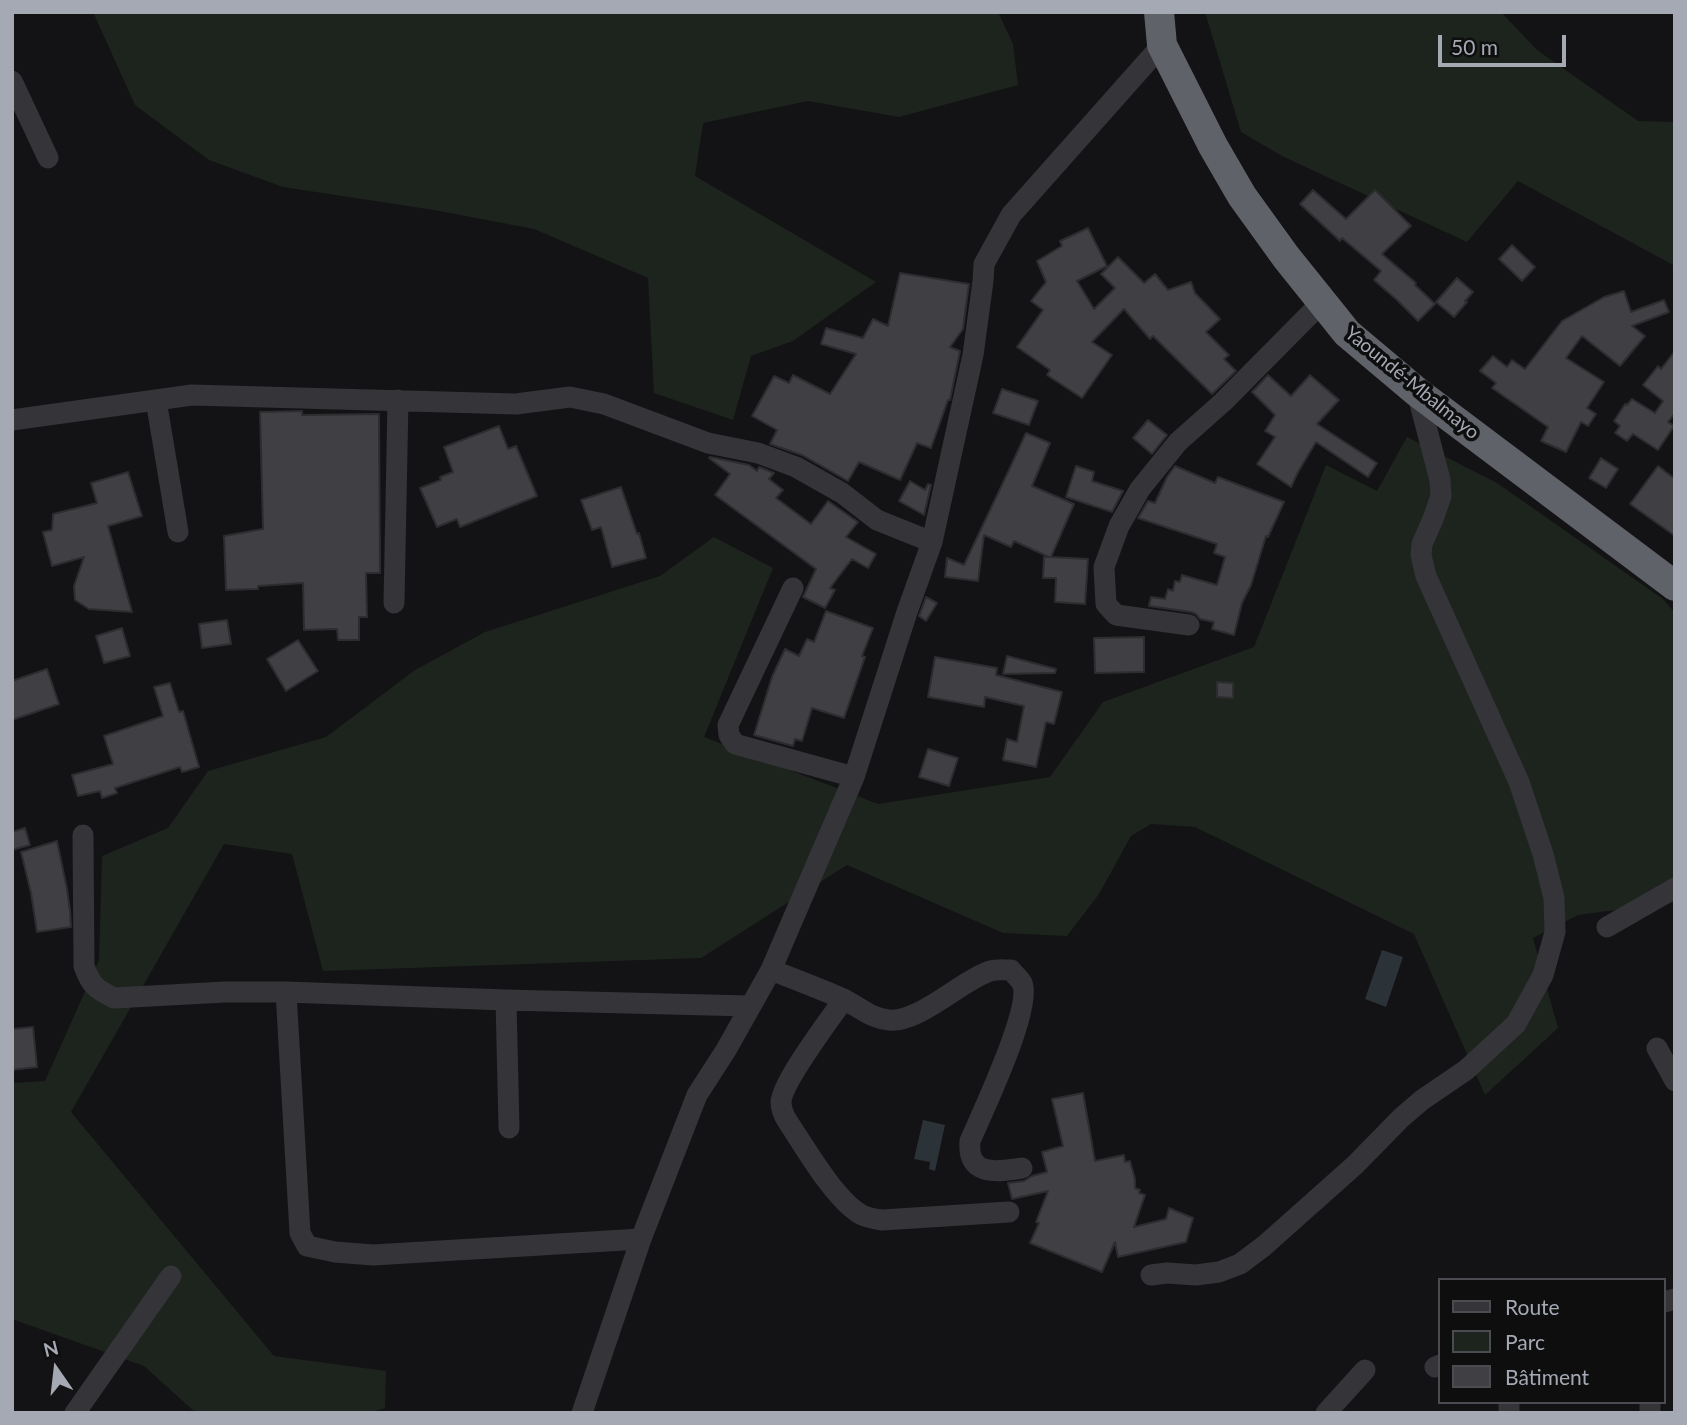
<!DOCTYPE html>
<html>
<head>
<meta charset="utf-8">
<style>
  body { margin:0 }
  #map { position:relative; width:1687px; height:1425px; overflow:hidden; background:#131214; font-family:Lato,sans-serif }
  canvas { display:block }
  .frame { position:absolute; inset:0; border:14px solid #a4a9b4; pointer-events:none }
  .legend { position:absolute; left:1438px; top:1278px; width:228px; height:126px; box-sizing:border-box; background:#0e0e0f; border:2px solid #4a4c51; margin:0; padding:9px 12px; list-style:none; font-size:21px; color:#a4a9b4 }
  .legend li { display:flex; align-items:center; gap:14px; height:35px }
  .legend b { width:35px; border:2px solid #4a4c51 }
  .north { position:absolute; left:21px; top:1334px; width:70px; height:70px; -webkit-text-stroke:5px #0e0e0f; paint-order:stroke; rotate:346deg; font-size:19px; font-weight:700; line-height:28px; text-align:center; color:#a4a9b4 }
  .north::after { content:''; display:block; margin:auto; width:24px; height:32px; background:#a4a9b4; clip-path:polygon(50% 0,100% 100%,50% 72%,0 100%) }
  .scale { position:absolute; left:1438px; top:35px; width:128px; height:32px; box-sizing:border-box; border:4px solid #a4a9b4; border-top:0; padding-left:9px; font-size:21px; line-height:24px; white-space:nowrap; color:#a4a9b4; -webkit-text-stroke:5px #0e0e0f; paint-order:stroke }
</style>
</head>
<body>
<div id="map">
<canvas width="1687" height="1425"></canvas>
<div class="frame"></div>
<ul class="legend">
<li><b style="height:9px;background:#343439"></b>Route</li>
<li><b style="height:19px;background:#1d241e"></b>Parc</li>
<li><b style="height:19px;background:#3f3f44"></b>Bâtiment</li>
</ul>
<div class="north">N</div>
<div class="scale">50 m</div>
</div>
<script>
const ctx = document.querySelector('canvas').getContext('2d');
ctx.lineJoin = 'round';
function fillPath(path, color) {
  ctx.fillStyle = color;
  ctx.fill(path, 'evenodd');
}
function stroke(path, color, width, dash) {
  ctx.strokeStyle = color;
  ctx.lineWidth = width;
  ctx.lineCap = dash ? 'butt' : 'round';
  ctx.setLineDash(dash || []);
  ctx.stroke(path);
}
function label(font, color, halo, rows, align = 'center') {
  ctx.font = font + ' Lato,sans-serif';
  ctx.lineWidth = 7;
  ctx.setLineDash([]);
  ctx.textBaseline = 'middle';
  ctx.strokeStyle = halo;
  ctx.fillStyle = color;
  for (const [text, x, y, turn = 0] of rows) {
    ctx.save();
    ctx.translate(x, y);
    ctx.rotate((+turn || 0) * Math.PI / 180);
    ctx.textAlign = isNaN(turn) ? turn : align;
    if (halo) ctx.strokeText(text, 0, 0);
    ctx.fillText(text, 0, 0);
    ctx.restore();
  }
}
const green = new Path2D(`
  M93 12H998L1013 44 1018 85 899 117 808 101 703 123 695 176 876 282 793 341 751 356 733 420 654 393 648 278 534 229 434 210 283 187 209 160 135 105Z
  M1205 12H1501L1537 50 1638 121 1675 122V266L1518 181 1467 242 1282 156 1241 132Z
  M1407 437 1497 483 1663 599 1675 613V902L1578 915 1533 938 1558 1028 1485 1095 1414 934 1195 827 1151 824 1131 836 1099 894 1067 936 1003 933 847 865 701 958 323 971 292 854 224 844 71 1112 274 1356 386 1371 385 1408 369 1413H196L144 1366 12 1319V1083L45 1081 99 960 102 856 168 828 208 771 326 737 415 670 485 632 660 576 714 537 773 568 704 737 878 804 1050 777 1103 702 1254 647 1326 465 1377 491Z`);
const water = new Path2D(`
  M1382 950 1403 957 1386 1007 1365 999Z
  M923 1120 945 1125 935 1171 929 1169 930 1162 914 1159Z`);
const building = new Path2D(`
  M1313 190 1346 219 1375 190 1411 226 1382 254 1416 283 1415 285 1435 304 1418 321 1397 300 1374 280 1381 271 1342 238 1340 241 1300 204Z
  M1088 228 1107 266 1077 281 1094 309 1115 288 1101 274 1118 257 1144 283 1155 274 1168 290 1191 282 1195 293 1220 319 1206 332 1229 355 1224 359 1236 371 1212 394 1153 336 1150 339 1124 309 1092 342 1112 355 1082 398 1047 375 1050 370 1017 347 1043 310 1031 301 1046 282 1037 261 1062 246 1060 241Z
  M1512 245 1535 267 1522 281 1499 259Z
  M900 273 969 284 963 329 950 347 960 351 950 400H948L931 448 917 443 900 480 859 462 848 481 802 455 770 444 777 430 752 416 774 376 789 383 793 375 830 394 856 354 821 344 826 328 863 338 873 319 888 326Z
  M1457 278 1473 292 1465 301 1467 302 1454 317 1436 302Z
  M1624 291 1631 312 1664 300 1669 312 1632 326 1645 336 1620 366 1582 336 1566 358 1604 382 1587 408 1596 414 1588 426 1581 422 1566 452 1541 441 1548 427 1492 388 1496 383 1480 371 1493 356 1507 367 1512 360 1525 369 1562 321 1604 297Z
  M1675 351V413L1668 422 1674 426 1658 450 1633 434 1627 441 1615 433 1620 426 1614 421 1625 404 1627 405 1632 399 1655 413 1663 401 1643 385 1658 366 1661 369Z
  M1268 375 1291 396 1310 375 1339 400 1317 424 1377 463 1368 477 1316 442 1298 472 1291 487 1257 464 1275 437 1265 431 1275 415 1252 392Z
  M1002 389 1038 401 1029 425 993 413Z
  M302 411V415L379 414 380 573H366L367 617H359V640H338L337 629 304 630 303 583 258 586V589L226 590 224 536 263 529 260 412Z
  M1148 420 1167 435 1152 454 1133 438Z
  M499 426 508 449 516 446 537 496 460 527 457 519 437 527 420 488 441 480 440 477 453 472 444 447Z
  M1026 433 1050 443 1032 486 1074 504 1051 557 1088 559 1085 604 1055 602 1056 578H1043L1044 557H1049L1014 541 1011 547 984 535 978 581 945 577 947 558 964 565 1009 470Z
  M710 457 749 465 757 471 759 467 774 473 769 479 783 490 776 498 811 524 828 501 858 522 846 537 876 554 868 568 852 559 830 588 835 590 825 608 803 597 816 569 715 495 730 474 709 458Z
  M1601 458 1618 469 1606 488 1589 478Z
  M1076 466 1094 472 1092 481 1123 491 1112 512 1066 497Z
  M1175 466 1215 483 1218 477 1284 502 1268 537 1266 536 1251 585 1242 603 1234 635 1212 629 1214 622 1200 619 1196 614 1191 612 1149 606 1151 597 1165 599 1168 589 1173 591 1175 581 1180 582 1182 575 1217 585 1225 557 1214 553 1217 544 1138 518 1148 501 1155 503 1167 477Z
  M1658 466 1675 479V536L1630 504Z
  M128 472 142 516 108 526 132 612 89 609 75 600 74 586 84 557 52 566 43 532 52 530 53 514 97 503 91 483Z
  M910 481 925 490 928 484 931 485 924 515 899 501Z
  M621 487 637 534 639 533 646 558 612 567 601 527 592 530 581 500Z
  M926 597 937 603 926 621 919 616Z
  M826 611 873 628 862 656 865 657 844 718 812 708 802 741 795 739 793 746 754 735 772 677 785 649 799 656 807 639 814 642Z
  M227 620 231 644 202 648 199 624Z
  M122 628 130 656 104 663 96 636Z
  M1144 637V672L1095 673 1094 638Z
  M298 640 318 671 286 691 267 659Z
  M1007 656 1056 669 1055 673 1003 674Z
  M935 657 997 668 996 675 1062 692 1054 724 1046 722 1036 767 1003 760 1007 739 1017 742 1024 706 985 697 984 707 928 697Z
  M47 669 59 704 12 720V681Z
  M1217 682 1233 683V698L1217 697Z
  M170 683 179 712 183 711 199 767 182 772 180 767 115 788 117 793 102 798 100 791 78 796 72 775 113 764 104 736 163 716 154 687Z
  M928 749 958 758 949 786 919 777Z
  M25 828 30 845 12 850V832Z
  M57 841 67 889 70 911 71 927 37 932 31 893 21 852Z
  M33 1027 37 1067 12 1070V1029Z
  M1083 1093 1095 1161 1124 1155 1125 1162 1130 1161 1135 1179V1188L1140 1190 1139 1193 1145 1195 1134 1227 1166 1219 1169 1208 1193 1218 1186 1242 1118 1257 1115 1242 1102 1272 1030 1243 1039 1223 1036 1222 1048 1191 1012 1199 1008 1183 1024 1181 1032 1176 1047 1172 1042 1152 1063 1146 1052 1099Z`);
const minor = new Path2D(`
  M12 81 48 158
  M156 400 178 532
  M12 420 192 395 516 404 570 397 604 404 708 443 758 453 796 467 842 493 877 520 932 542
  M793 588 728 725 729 735 735 744 854 777
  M394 603 398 400
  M1189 625 1116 615 1106 604 1104 567 1119 526 1140 489 1178 442 1223 402 1322 302
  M83 835 84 966C91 986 96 989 114 998L225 992H286L506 1000 749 1006
  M1607 927 1675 888
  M771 970C794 979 818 988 841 998 857 1005 871 1019 889 1020 919 1023 962 980 990 971 997 969 1004 970 1011 970 1014 974 1020 979 1022 983 1033 1007 982 1113 970 1141 967 1177 997 1172 1022 1168
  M286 992 300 1233 307 1246 335 1252 373 1255 641 1239
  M844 999C830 1019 782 1082 781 1102 781 1109 784 1116 788 1122 806 1149 834 1198 860 1214 867 1218 874 1219 882 1220L1009 1212
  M506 1000 509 1128
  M1657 1048 1675 1081
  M1151 1275 1167 1273 1196 1275 1219 1272 1240 1264 1264 1246 1355 1165 1401 1118 1422 1100 1466 1070 1516 1024 1543 975 1555 932 1554 898 1543 854 1519 782 1426 576 1421 555 1422 544 1433 519 1441 496 1440 480 1417 392
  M1664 1302 1675 1299
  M1435 1367 1440 1365
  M1650 1402V1413
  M75 1413 171 1276
  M582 1413 641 1239 697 1095 726 1050 771 970 854 777 907 612 932 542 973 355 983 281 984 264 1011 215 1162 45
  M1326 1413 1365 1370
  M1509 1413V1402`);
const highway = new Path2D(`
  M1159 12 1162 45 1213 146 1242 196 1286 257 1347 333 1417 392 1675 586`);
const streetNames = [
  ["Yaoundé-Mbalmayo",1412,383,39]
];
fillPath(green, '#1d241e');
fillPath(water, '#2b3339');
fillPath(building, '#3f3f44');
stroke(building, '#2d2d30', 2);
stroke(minor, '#343439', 21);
stroke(highway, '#60626a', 30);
label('19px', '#a4a9b4', '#0e0e0f', streetNames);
</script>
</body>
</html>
